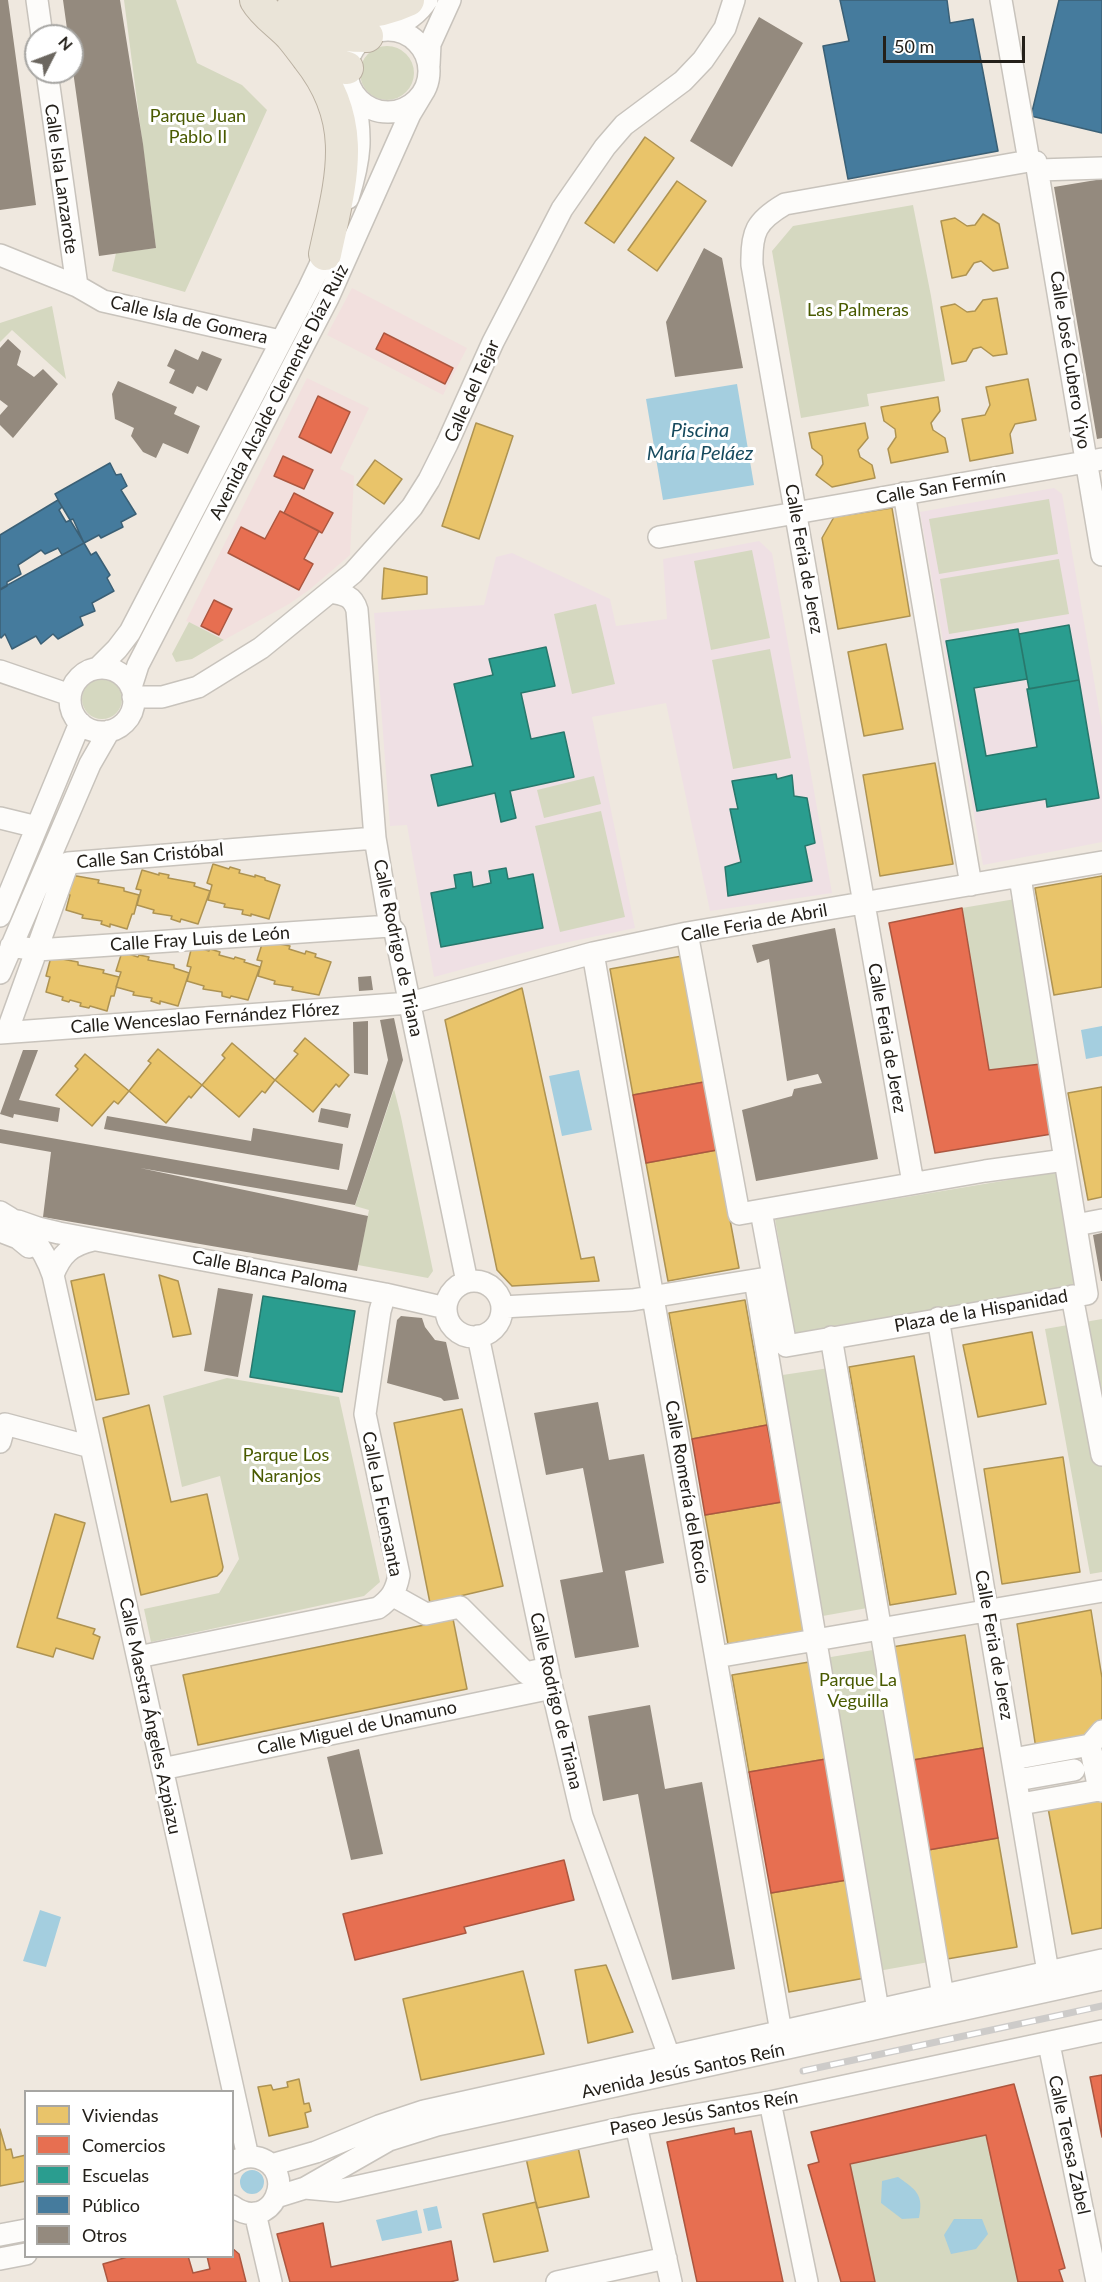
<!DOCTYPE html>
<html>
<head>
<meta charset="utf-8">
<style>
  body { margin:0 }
  #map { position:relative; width:1102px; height:2282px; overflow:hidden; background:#efe8df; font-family:Lato,sans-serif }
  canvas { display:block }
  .legend { position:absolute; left:24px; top:2090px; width:210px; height:168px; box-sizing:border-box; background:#fff; border:2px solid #a7a6a3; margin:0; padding:8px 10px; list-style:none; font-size:18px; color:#24201a }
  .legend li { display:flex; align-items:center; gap:12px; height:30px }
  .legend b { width:30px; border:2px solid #a7a6a3 }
  .north { position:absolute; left:24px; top:24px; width:60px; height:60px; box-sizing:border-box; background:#fff; border:2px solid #a7a6a3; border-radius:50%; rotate:48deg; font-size:16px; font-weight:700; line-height:24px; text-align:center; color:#24201a }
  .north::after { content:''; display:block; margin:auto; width:21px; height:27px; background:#6b665f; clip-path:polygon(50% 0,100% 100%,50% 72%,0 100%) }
  .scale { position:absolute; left:883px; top:36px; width:142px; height:27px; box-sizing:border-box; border:3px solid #24201a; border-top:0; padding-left:8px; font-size:18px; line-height:21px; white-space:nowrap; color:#24201a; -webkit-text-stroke:4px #fff; paint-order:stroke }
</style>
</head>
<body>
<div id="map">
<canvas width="1102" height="2282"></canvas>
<ul class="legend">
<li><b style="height:16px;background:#e9c46a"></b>Viviendas</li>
<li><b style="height:16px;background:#e76f51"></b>Comercios</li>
<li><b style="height:16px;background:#2a9d8f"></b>Escuelas</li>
<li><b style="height:16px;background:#457b9d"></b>Público</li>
<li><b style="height:16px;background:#948a7e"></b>Otros</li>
</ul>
<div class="north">N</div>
<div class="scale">50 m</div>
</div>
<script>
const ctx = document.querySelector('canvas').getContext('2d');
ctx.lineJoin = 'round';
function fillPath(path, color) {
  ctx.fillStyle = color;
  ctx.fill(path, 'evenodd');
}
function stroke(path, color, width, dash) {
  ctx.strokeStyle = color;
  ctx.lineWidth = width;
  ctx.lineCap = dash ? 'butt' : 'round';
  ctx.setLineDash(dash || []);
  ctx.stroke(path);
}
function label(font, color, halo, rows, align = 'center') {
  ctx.font = font + ' Lato,sans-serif';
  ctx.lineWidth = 6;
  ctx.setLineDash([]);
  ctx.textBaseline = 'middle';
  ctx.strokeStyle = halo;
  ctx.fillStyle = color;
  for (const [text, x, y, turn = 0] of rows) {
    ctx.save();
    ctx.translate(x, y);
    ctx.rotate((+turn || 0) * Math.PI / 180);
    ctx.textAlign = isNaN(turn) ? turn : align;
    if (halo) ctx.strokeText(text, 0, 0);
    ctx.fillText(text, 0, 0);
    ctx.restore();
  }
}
const commercial = new Path2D(`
  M352 288 467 348 443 395 327 335Z
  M307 378 369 408 340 469 354 476 350 555 309 590 289 604 224 640 186 621Z`);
const education = new Path2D(`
  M1054 488 1062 494 1102 727V842L983 865 920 512Z
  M759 541 772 553 832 893 710 911 666 703 592 717 635 928 545 947 434 977 407 825 390 826 374 613 484 605 496 557 512 553 610 599 616 626 667 619 663 559Z`);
const green = new Path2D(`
  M124 0H176L197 63 242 85 267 110 185 292 112 271 116 253 156 248Z
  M360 73a27 27 0 1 1 54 0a27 27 0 1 1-54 0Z
  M913 205 931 296 945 381 867 394 869 406 801 418 772 251 793 226Z
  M52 306 66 379 12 330 0 342V323Z
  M1049 499 1058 554 939 574 929 519Z
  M752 550 770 638 711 650 694 561Z
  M1059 559 1069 614 949 634 940 579Z
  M596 604 615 684 572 694 554 614Z
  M189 622 224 640 192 659 176 662 172 654Z
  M770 649 791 758 733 769 712 660Z
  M82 699a20 20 0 1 1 40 0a20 20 0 1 1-40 0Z
  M594 776 601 804 544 818 537 790Z
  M601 811 625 917 560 932 535 826Z
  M1033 896 1041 1064 989 1070 962 908Z
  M394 1089 401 1117 433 1271 428 1278 358 1265 369 1210 355 1206Z
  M1056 1172 1076 1287 795 1335 775 1219Z
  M1102 1319V1572L1090 1574 1045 1329Z
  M829 1368 873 1607 817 1617 776 1376Z
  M227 1378 339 1397 380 1582 364 1596 151 1642 144 1609 219 1593 239 1559 220 1476 182 1487 163 1396Z
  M879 1649 929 1962 878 1971 825 1658Z
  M986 2135 1018 2282H875L850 2164Z`);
const water = new Path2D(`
  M737 384 754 485 663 500 646 399Z
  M1102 1026V1056L1086 1059 1081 1030Z
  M579 1070 592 1130 562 1136 549 1076Z
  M40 1910 61 1917 46 1967 23 1961Z
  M240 2182a12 12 0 1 1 24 0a12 12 0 1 1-24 0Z
  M898 2177C916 2190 924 2194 919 2218L902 2219 881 2203 882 2181Z
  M437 2206 442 2228 428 2231 423 2209Z
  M417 2210 422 2233 382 2241 376 2220Z
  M954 2219H982L988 2234 976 2249 951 2254 944 2235Z`);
const homes = new Path2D(`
  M645 137 674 158 614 243 585 223Z
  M677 181 706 201 657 271 628 250Z
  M983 214 999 224 1008 268 993 271 981 261 974 263 966 275 952 278 941 221 955 218 967 226 975 225Z
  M997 298 1007 354 993 356 981 347 973 349 966 361 952 364 941 307 955 304 967 312 975 311 983 300Z
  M1028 379 1036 420 1015 424 1010 434 1013 453 970 461 962 419 985 415 990 405 986 387Z
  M938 397 940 411 931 423 933 430 945 438 948 452 891 463 888 449 896 437 895 429 884 421 881 407Z
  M476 423 513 436 479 539 442 526Z
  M865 423 868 438 858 450 860 457 872 465 875 478 832 487 816 475 823 464 822 456 812 448 809 433Z
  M375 460 402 479 384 504 357 485Z
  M892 508 910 616 838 629 822 538 834 517Z
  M384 568 427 577V594L382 599Z
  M886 644 903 729 864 736 848 652Z
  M935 763 953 864 880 876 863 775Z
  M213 864 229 869 230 867 240 870 239 873 255 877V875L265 878V880L280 885 269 919 251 914V916L242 914 243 910 224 907 225 904 208 900 212 885 207 883Z
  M142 870 159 875V873L169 875 168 878 195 883 194 886 210 891 198 924 181 919 180 922 171 919 172 916 153 913 154 910 137 905 141 890 136 889Z
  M71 875 99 880 98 883 124 888V891L139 895 134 914H132L127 929 110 924V927L101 924 102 921 82 918 83 915 66 910 70 895 66 894Z
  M1102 876V987L1054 995 1035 888Z
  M263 941 290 946 289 949 305 954 306 951 316 954 315 957 331 962 319 995 292 990 293 987 274 984 275 981 258 976 262 961 257 960Z
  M192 946 209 951 210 949 220 952 219 955 234 959 235 957 245 960 244 962 260 967 248 1000 231 996 230 998 222 996V992L203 989 204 986 187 981 191 967 187 966Z
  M122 952 138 957 139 955 149 957 148 960 174 965V968L189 973 178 1006 160 1001V1004L151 1001 152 998 133 995 134 992 116 987 121 972 116 971Z
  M682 956 704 1082 633 1095 610 969Z
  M51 957 78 962V965L104 970 103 973 119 977 114 996H111L107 1011 90 1006 89 1008 80 1006 81 1003 70 1000 69 1002 62 1000 63 997 46 992 50 977 46 976Z
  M522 988 581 1259 594 1257 599 1281 512 1286 497 1270 445 1020Z
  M305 1038 349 1075 339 1087 336 1084 313 1112 275 1080 298 1054 294 1051Z
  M232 1043 275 1080 265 1093 262 1091 239 1117 202 1085 225 1058 222 1055Z
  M158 1049 202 1085 191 1098 189 1096 166 1123 129 1091 151 1063 148 1061Z
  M85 1054 129 1091 118 1104 114 1101 92 1126 56 1095 78 1069 75 1066Z
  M1102 1087V1197L1088 1200 1068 1093Z
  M717 1150 739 1268 668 1281 646 1163Z
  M104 1274 129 1394 96 1400 71 1281Z
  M159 1275 178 1281 191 1334 173 1337Z
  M745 1300 767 1425 692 1439 669 1313Z
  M1032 1332 1046 1404 978 1417 963 1345Z
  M914 1356 956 1594 890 1605 849 1367Z
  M149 1405 171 1502 207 1494 223 1567 222 1571 217 1576 141 1595 103 1418Z
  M462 1409 503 1586 430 1603 394 1423Z
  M1063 1457 1080 1572 1002 1584 984 1469Z
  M782 1502 805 1631 728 1644 705 1515Z
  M55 1514 85 1523 57 1618 95 1629 93 1634 100 1637 93 1659 56 1648 53 1657 17 1647Z
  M1091 1610 1102 1678V1723L1086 1741 1036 1749 1017 1624Z
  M453 1619 467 1689 198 1745 183 1675Z
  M965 1635 983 1748 913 1760 892 1647Z
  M809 1662 826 1759 749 1772 732 1675Z
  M1102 1797V1928L1072 1934 1048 1808Z
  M998 1838 1017 1947 947 1959 928 1850Z
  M847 1880 865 1978 789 1992 771 1893Z
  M606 1965 633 2032 588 2043 575 1970Z
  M523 1971 544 2054 421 2080 403 1999Z
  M299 2079 304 2104 309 2103 311 2111 305 2113 308 2127 269 2136 258 2087 271 2085 273 2090 288 2087 287 2082Z
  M0 2129 6 2150 11 2149 13 2158 26 2155V2181L0 2186Z
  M578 2147 589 2197 537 2208 526 2158Z
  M536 2202 548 2251 494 2262 483 2214Z`);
const shops = new Path2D(`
  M384 333 453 368 445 384 376 349Z
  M318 396 350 412 331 453 299 437Z
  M283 456 313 470 304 489 274 476Z
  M294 493 333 513 322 533 284 513Z
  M280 511 319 531 304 559 313 564 299 590 228 553 241 527 265 539Z
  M214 600 232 609 219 635 201 626Z
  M962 908 989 1070 1041 1064 1058 1133 935 1153 889 923Z
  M704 1082 717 1150 646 1163 633 1095Z
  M767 1425 782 1502 705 1515 692 1439Z
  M983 1748 998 1838 928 1850 913 1760Z
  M826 1759 847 1880 771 1893 749 1772Z
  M564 1860 574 1900 464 1927 466 1933 355 1960 343 1914Z
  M1102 2075V2137L1090 2077Z
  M1014 2084 1065 2268 1059 2270 1063 2282H1018L986 2135 850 2164 875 2282H841L808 2165 819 2162 811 2132Z
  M734 2128 735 2134 751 2131 783 2282H697L667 2142Z
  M323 2223 331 2267 451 2241 458 2280 450 2282H290L277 2234Z
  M232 2248 239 2254 246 2282H108L103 2264 131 2256H188L193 2273 210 2269 207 2256H232Z`);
const schools = new Path2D(`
  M1069 625 1079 680 1029 689 1019 634Z
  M1018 629 1027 679 974 688 986 756 1037 747 1027 689 1079 680 1099 798 1047 807 1046 799 977 811 946 641Z
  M546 647 555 686 521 693 531 739 564 732 574 777 510 791 516 818 501 822 495 793 438 806 431 775 473 766 454 684 493 675 489 659Z
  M776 774 777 779 792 775 794 796 807 798 815 843 805 846 812 881 728 896 725 867 741 862 730 809H738L732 781Z
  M506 868 508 879 533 874 543 928 441 947 431 893 456 888 454 875 471 872 473 887 491 883 489 871Z
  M263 1296 355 1311 342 1392 250 1377Z`);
const public = new Path2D(`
  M840 0H947L950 23 973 19 998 151 848 179 823 46 849 41Z
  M1059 0H1102V133L1031 116Z
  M110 463 116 475 121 474 127 486 121 490 136 514 121 522 123 527 101 538 99 535 84 543 73 519 66 522 59 510 62 507 55 494Z
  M58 500 84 543 0 589V535Z
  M84 543 91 555 96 552 110 575 107 578 114 591 92 603 95 611 80 617 83 625 58 639 53 634 41 644 36 636 12 649 5 634 1 638 0 636V590L7 586V582L21 574 18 565 41 550 45 554 58 548 62 555Z`);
const building = new Path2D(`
  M0 0H8L36 205 0 210Z
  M63 0H120L143 144 156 248 99 256 72 64V36H68Z
  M759 17 803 43 732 167 690 141Z
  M1102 179V438L1097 439 1054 187Z
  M704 248 722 258 743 368 675 377 666 322Z
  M8 339 21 351 17 365 34 377 43 369 58 384 13 438 0 425V415L8 406 0 400V348Z
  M175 349 198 360 202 351 222 359 207 391 197 386 193 394 169 383 175 370 167 366Z
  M118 381 177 407 174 414 200 426 188 454 163 443 156 458 143 452 131 436 134 428 115 419 112 394Z
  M835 928 878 1159 756 1181 742 1110 792 1096 794 1089 822 1083 818 1074 787 1081 769 959 757 963 752 945Z
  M371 976 373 990 359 991 358 977Z
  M394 1018 403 1060 355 1205 140 1168 368 1216 357 1271 43 1217 51 1152 0 1143V1129L347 1190 388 1060 380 1020Z
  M368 1021V1075L354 1073 353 1022Z
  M23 1050H38L19 1100 60 1108 58 1122 14 1114 13 1118 0 1114Z
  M321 1108 351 1114 348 1128 318 1122Z
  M107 1116 251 1141 253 1128 343 1144 339 1170 104 1129Z
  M1102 1233V1281H1101L1093 1235Z
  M218 1288 253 1294 238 1377 204 1371Z
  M401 1316 422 1318 425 1327 435 1340 446 1342 459 1399 444 1401 441 1398 387 1383 397 1320Z
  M598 1402 609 1460 644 1454 664 1563 625 1571 639 1647 575 1658 560 1580 603 1572 583 1468 546 1475 534 1413Z
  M650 1705 665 1789 702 1782 735 1969 672 1980 638 1794 603 1801 588 1716Z
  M359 1749 383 1854 351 1860 327 1757Z`);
const minor = new Path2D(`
  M37 0 42 36
  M1001 0 1029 161
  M390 30C405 22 418 14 427 0
  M347 71a41 41 0 1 1 82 0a41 41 0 1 1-82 0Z
  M429 65 430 44 450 0
  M47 72 77 286
  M1039 170 1102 168
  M348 198C361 157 362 137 354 94
  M0 255 77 286 103 301 280 341
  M904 493 971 885
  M659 537 1102 459
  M330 592C344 594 353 596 357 610L375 838 390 926 395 932 467 1282
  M98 668 117 649 130 632 309 288 330 244
  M70 700a32 32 0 1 1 64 0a32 32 0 1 1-64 0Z
  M0 671 70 695
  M131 687 138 665 328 298 410 114 422 94
  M133 697H162L198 687 261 648 353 573 412 507 429 480 447 444 493 342 562 209 605 147 624 125 683 81 703 60 725 28 734 0
  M0 818 37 827
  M1020 877 1065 1160
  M0 916 80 723
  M687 933 739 1214 985 1171 1065 1160 1087 1294 786 1346 761 1211
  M11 946 37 950 390 926
  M593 953 781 2032
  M0 973 90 764 109 731
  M7 1032 68 863 375 838
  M0 1033 410 1003 593 953 687 933 1102 862
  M913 1183 752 265C751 232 756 221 785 204L1029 161 1036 162 1102 555
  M0 1212C27 1227 43 1246 53 1275L248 2157
  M18 1221 38 1228 59 1233 385 1294 446 1308
  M1076 1225 1102 1220
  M0 1231 18 1238 29 1247
  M53 1275C61 1254 71 1245 93 1240
  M755 1280 878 2010
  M446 1309a28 28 0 1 1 56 0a28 28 0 1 1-56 0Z
  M1072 1296 1102 1455
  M502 1307 632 1300 767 1278
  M938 1318 1048 1972
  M478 1336 552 1688 582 1816 669 2056
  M831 1337 943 1996
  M0 1442 5 1424 91 1447
  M392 1595 426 1614 460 1607 526 1673 548 1668
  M138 1657 378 1608C391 1599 396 1591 399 1575L365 1414 380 1311 385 1294
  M716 1657 1102 1591
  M1090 1745 1099 1790
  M1013 1759 1090 1745 1102 1731
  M162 1769 552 1688
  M1017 1780 1074 1770
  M1021 1804 1099 1790 1102 1791
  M1049 2044 1097 2282
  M770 2102 807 2282
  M636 2125 671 2282
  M232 2163C241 2157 249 2155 259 2158 299 2171 272 2235 232 2206
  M271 2165 316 2152 379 2126 424 2111 1102 1960
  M305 2188 337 2191 636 2125 770 2102 1102 2031
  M276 2197 305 2188 389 2140 437 2125 1102 1979
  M255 2213 271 2282
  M0 2235 26 2230
  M0 2259 26 2254
  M557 2282 666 2258`);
const highway = new Path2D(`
  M256 0C264 14 280 24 291 36 297 43 302 50 308 58 360 123 341 180 325 254
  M301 0C335 17 374 16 408 0
  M293 7C318 31 334 36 367 36
  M305 46 329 62 347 68`);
const rail = new Path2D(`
  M803 2071 1102 2006`);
const parkNames = [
  ["Parque Juan",198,116],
  ["Pablo II",198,137],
  ["Las Palmeras",858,310],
  ["Parque Los",286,1455],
  ["Naranjos",286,1476],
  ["Parque La",858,1680],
  ["Veguilla",858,1701]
];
const streetNames = [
  ["Calle Isla Lanzarote",61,179,82],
  ["Calle Isla de Gomera",189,320,13],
  ["Calle José Cubero Yiyo",1070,360,81],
  ["Calle del Tejar",472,391,-66],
  ["Avenida Alcalde Clemente Díaz Ruiz",279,392,-63],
  ["Calle San Fermín",941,487,-10],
  ["Calle Feria de Jerez",804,559,80],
  ["Calle San Cristóbal",150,856,-5],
  ["Calle Feria de Abril",754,923,-10],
  ["Calle Fray Luis de León",200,939,-4],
  ["Calle Rodrigo de Triana",398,948,78],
  ["Calle Wenceslao Fernández Flórez",205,1018,-4],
  ["Calle Feria de Jerez",887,1038,80],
  ["Calle Blanca Paloma",270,1272,11],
  ["Plaza de la Hispanidad",981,1311,-10],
  ["Calle Romería del Rocío",687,1492,80],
  ["Calle La Fuensanta",382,1504,79],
  ["Calle Feria de Jerez",994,1645,80],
  ["Calle Rodrigo de Triana",556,1701,77],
  ["Calle Maestra Ángeles Azpiazu",150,1716,78],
  ["Calle Miguel de Unamuno",357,1728,-12],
  ["Avenida Jesús Santos Reín",683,2071,-12],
  ["Paseo Jesús Santos Reín",704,2113,-10],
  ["Calle Teresa Zabel",1069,2145,78]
];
const waterNames = [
  ["Piscina",700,431],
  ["María Peláez",700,454]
];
fillPath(commercial, '#f2e0de');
fillPath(education, '#efe0e4');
fillPath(green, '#d5d8c0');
fillPath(water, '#a4cedf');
fillPath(homes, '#e9c46a');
stroke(homes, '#ae9352', 1.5);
fillPath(shops, '#e76f51');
stroke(shops, '#ac5740', 1.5);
fillPath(schools, '#2a9d8f');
stroke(schools, '#28786c', 1.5);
fillPath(public, '#457b9d');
stroke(public, '#3b6076', 1.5);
fillPath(building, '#948a7e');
stroke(minor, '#c8c3bc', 24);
stroke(highway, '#bab0a1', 34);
stroke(minor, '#fdfcfa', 21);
stroke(highway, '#eae4d8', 32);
stroke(rail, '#cdcbc9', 7);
stroke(rail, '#fff', 4.5, [14]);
label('18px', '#495a01', '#fff', parkNames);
label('18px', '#24201a', '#fff', streetNames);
label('italic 20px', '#164a5e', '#fff', waterNames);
</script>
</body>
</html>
